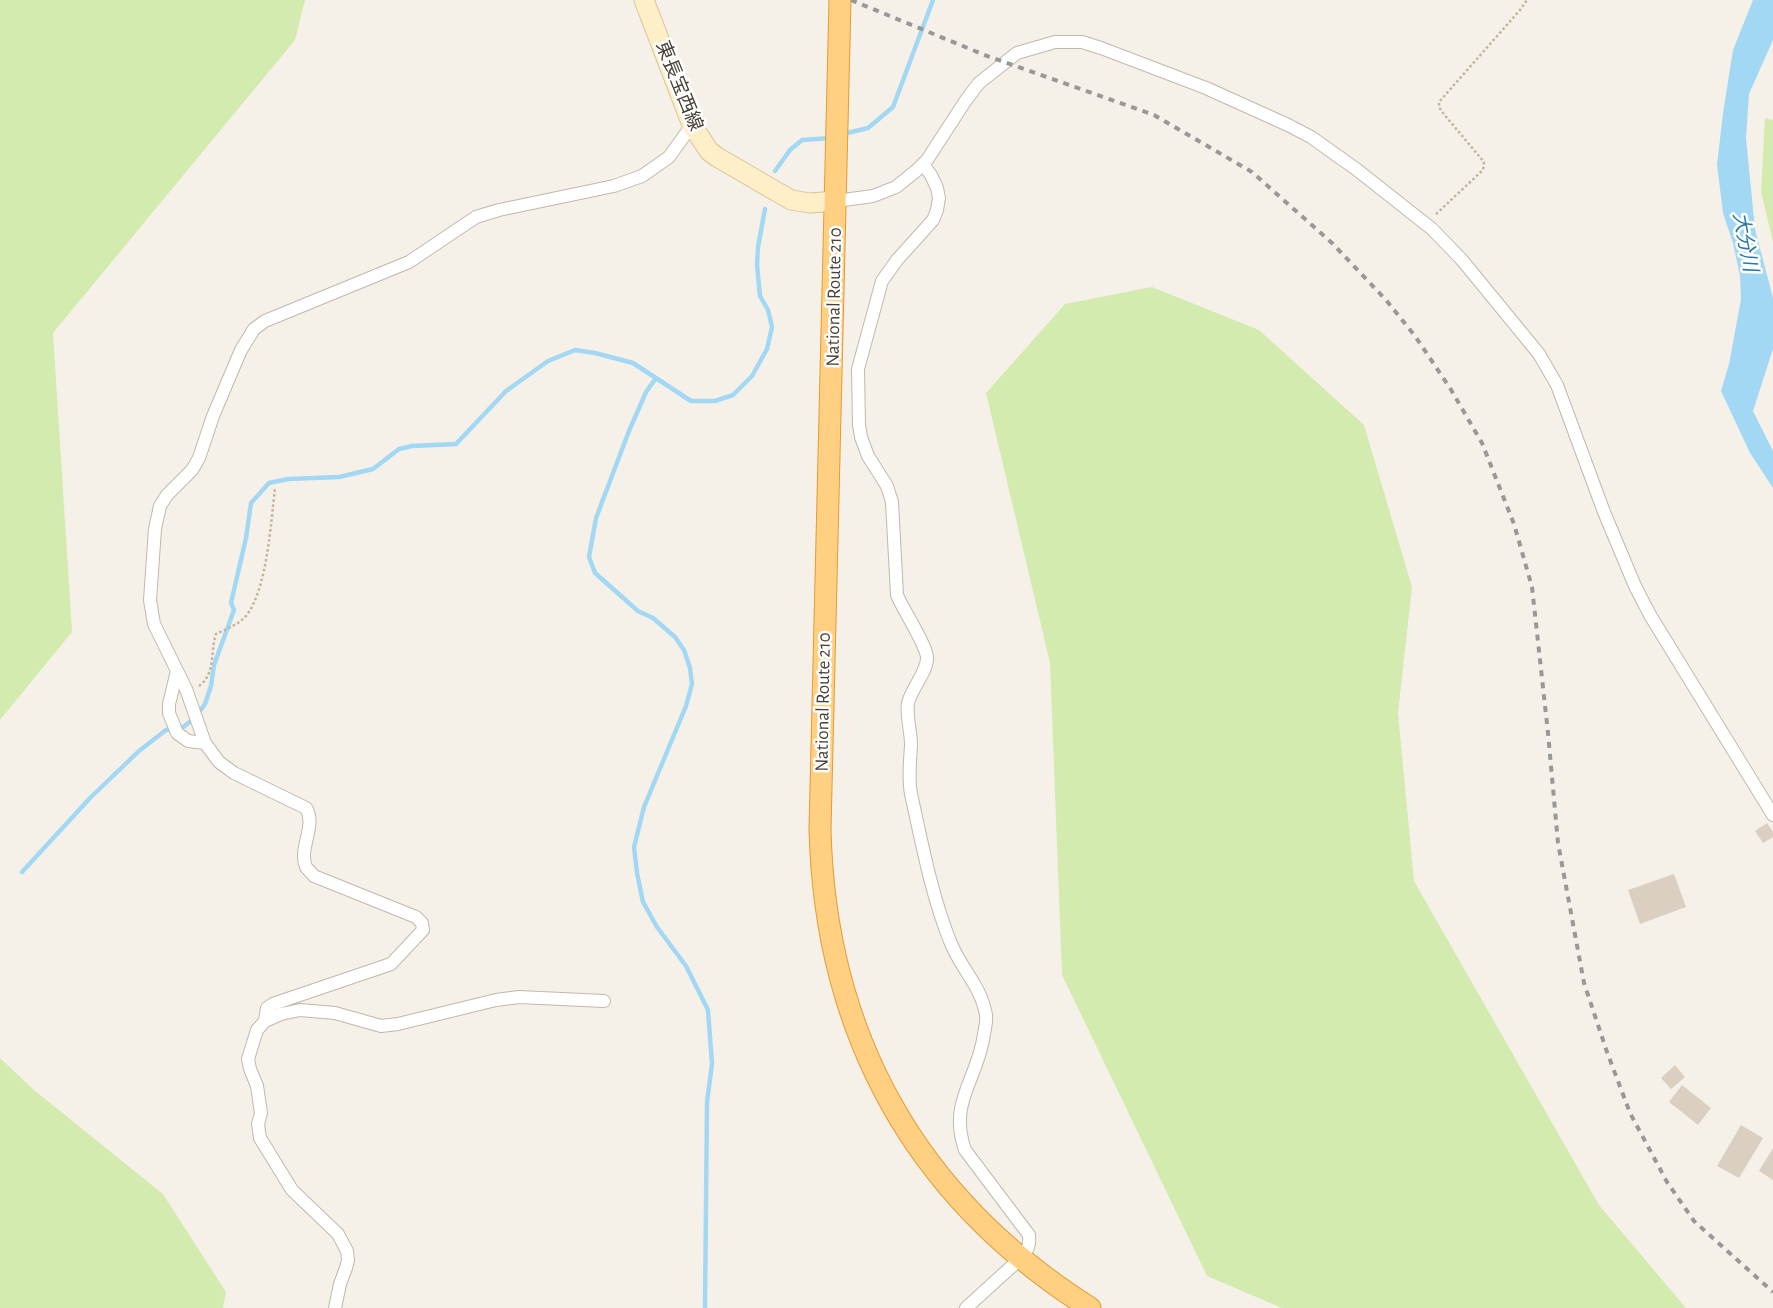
<!DOCTYPE html>
<html>
<head>
<meta charset="utf-8">
<style>
  body { margin:0 }
  canvas { display:block; background:#f5f1e9 }
</style>
</head>
<body>
<canvas width="1773" height="1308"></canvas>
<script>
const ctx = document.querySelector('canvas').getContext('2d');
ctx.lineJoin = 'round';
function fillPath(path, color) {
  ctx.fillStyle = color;
  ctx.fill(path, 'evenodd');
}
function stroke(path, color, width, dash) {
  ctx.strokeStyle = color;
  ctx.lineWidth = width;
  ctx.lineCap = dash ? 'butt' : 'round';
  ctx.setLineDash(dash || []);
  ctx.stroke(path);
}
function label(font, color, halo, rows, align = 'center') {
  ctx.font = font + ' "Alegreya Sans","Noto Sans JP",sans-serif';
  ctx.lineWidth = 5;
  ctx.setLineDash([]);
  ctx.textBaseline = 'middle';
  ctx.strokeStyle = halo;
  ctx.fillStyle = color;
  for (const [text, x, y, turn = 0] of rows) {
    ctx.save();
    ctx.translate(x, y);
    ctx.rotate((+turn || 0) * Math.PI / 180);
    ctx.textAlign = isNaN(turn) ? turn : align;
    if (halo) ctx.strokeText(text, 0, 0);
    ctx.fillText(text, 0, 0);
    ctx.restore();
  }
}
const green = new Path2D(`
  M0 0H305L295 40 53 333 72 632 0 720Z
  M1765 118 1773 120V242L1761 192Z
  M1152 287 1259 330 1364 425 1412 587 1398 713 1414 881 1599 1205 1686 1308H1282L1207 1276 1062 975 1050 663 986 393 1065 304Z
  M0 1058 34 1090 163 1194 226 1292 223 1308H0Z`);
const water = new Path2D(`
  M1753 0H1773V40L1749 94 1746 138 1755 229 1773 298V349L1753 411 1773 451V488L1750 453 1721 391 1729 364 1741 299 1740 276 1733 243 1723 213 1717 165 1723 113 1733 50Z`);
const stream = new Path2D(`
  M843 134 868 128 893 107 933 0
  M775 171 790 150 802 140 831 138
  M656 378 646 392 629 431 596 518 589 557 595 573 638 611 653 618 675 637 684 650 690 668 692 684 686 706 644 807 634 847 637 873 643 902 657 927 686 966 708 1010 712 1064 707 1102 705 1308
  M22 872 91 797 139 751 166 730 183 727 195 718 205 704 211 686 214 665 234 610 231 603 246 538 251 503 269 483 288 479 339 477 373 469 399 449 412 446 456 444 506 391 548 361 575 350 595 353 633 363 691 401H715L733 395 752 376 767 349 772 327 768 310 760 296 757 265 758 247 765 209`);
const building = new Path2D(`
  M1767 823 1773 832V837L1763 843 1755 831Z
  M1674 874 1686 907 1640 924 1628 890Z
  M1675 1065 1685 1077 1671 1089 1661 1078Z
  M1682 1085 1711 1108 1698 1125 1669 1102Z
  M1741 1125 1763 1138 1739 1178 1717 1166Z
  M1773 1148V1180L1759 1171Z`);
const path = new Path2D(`
  M1436 214 1483 170 1484 162 1443 113 1439 107V102L1520 10 1527 0
  M199 686C216 674 210 651 216 634 226 629 238 625 246 616 267 590 271 522 275 488`);
const minor = new Path2D(`
  M923 164 931 175 937 188 939 198 937 210 933 220 897 260 882 281 858 369 859 425 861 437 868 456 887 486 892 502 897 595C904 612 925 642 927 657 928 671 911 689 908 703 906 716 911 731 911 745 910 762 908 777 911 794 922 843 931 894 950 941 960 968 981 985 986 1015 987 1021 985 1028 984 1034 978 1080 948 1101 965 1150L1029 1235C1030 1245 1028 1250 1021 1258L966 1308
  M836 201 873 196 896 187 917 170 927 160 966 100 979 83 1017 53 1055 42H1082L1101 48 1206 88 1288 125 1311 137 1356 169 1432 229 1462 260 1539 354 1557 385 1604 512 1635 586 1650 615 1773 815
  M177 671 169 704V713L177 733 188 741 205 743
  M265 1021 267 1008 273 1004 391 964 423 930 422 923 416 917 314 876C312 873 308 870 306 867 298 848 317 826 306 808L234 773 219 762 205 743 186 689 154 624 150 600 155 529 160 506 167 495 192 470 199 458 213 416 241 350 254 329 265 321 409 262 476 217 499 210 614 186 642 176 669 157 692 125
  M335 1308 340 1284 346 1268 348 1260 347 1251 338 1234 292 1190 260 1138 258 1124 261 1113 257 1086 250 1069 248 1059 257 1030 265 1021 281 1014 300 1010 335 1013 381 1026 398 1024 496 1000 519 997 604 1001`);
const secondary = new Path2D(`
  M644 0 692 125 709 151 717 157 791 200 810 203 836 201`);
const trunk = new Path2D(`
  M840 0 820 829C825 1035 916 1198 1090 1308`);
const rail = new Path2D(`
  M851 0 987 56 1154 115 1252 172 1332 243 1386 300 1415 336 1450 388 1482 443 1514 524 1532 587 1548 733 1558 843 1584 983 1607 1052 1630 1113 1667 1182 1694 1221 1773 1292`);
const streetNames = [
  ["東長宝西線",679,86,68],
  ["National Route 210",834,297,-89],
  ["National Route 210",823,702,-89]
];
const waterNames = [
  ["大分川",1745,242,79]
];
fillPath(green, '#d4ebb0');
fillPath(water, '#a3d8f4');
stroke(stream, '#a3d8f4', 4.5);
fillPath(building, '#dbcfc1');
stroke(minor, '#c1b8ab', 14);
stroke(secondary, '#d7c397', 21);
stroke(trunk, '#e59a33', 23);
stroke(path, '#c4b39b', 2.5, [2.5, 2.5]);
stroke(minor, '#fff', 12);
stroke(secondary, '#ffefc9', 19);
stroke(trunk, '#ffd081', 21);
stroke(rail, '#989898', 4, [6, 6]);
label('19px', '#494137', '#fff', streetNames);
label('italic 20px', '#287aab', '#fff', waterNames);
</script>
</body>
</html>
